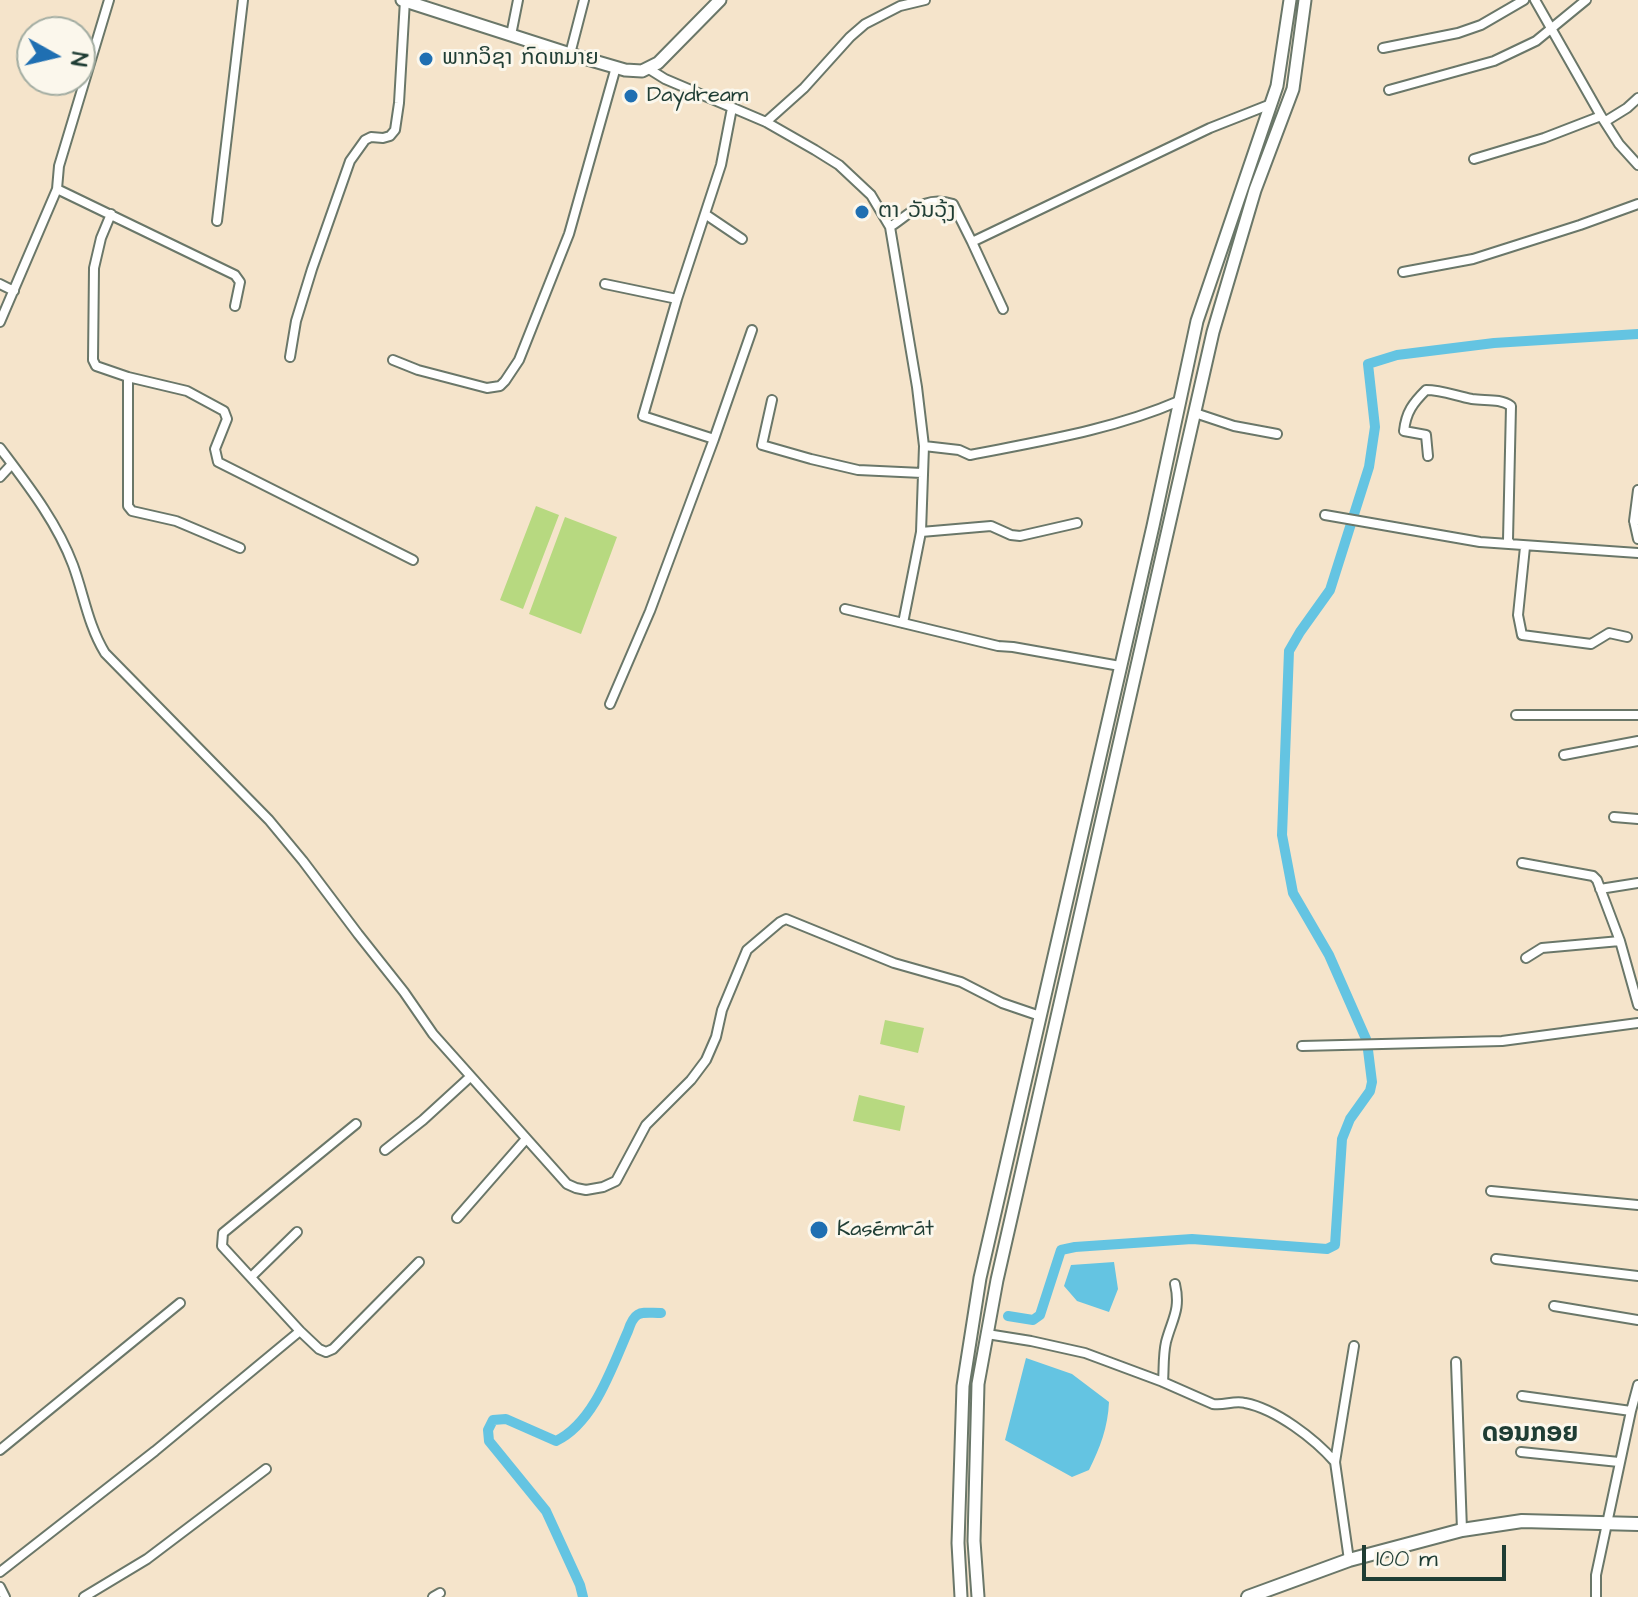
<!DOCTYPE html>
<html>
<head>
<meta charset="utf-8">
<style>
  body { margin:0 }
  #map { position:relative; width:1638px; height:1597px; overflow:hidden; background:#f5e4cb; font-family:"Architects Daughter",sans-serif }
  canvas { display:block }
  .north { position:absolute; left:16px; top:16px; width:80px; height:80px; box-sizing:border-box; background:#fbf7ec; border:2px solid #a3ada2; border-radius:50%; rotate:98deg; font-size:22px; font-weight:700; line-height:32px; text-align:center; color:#1f3d34 }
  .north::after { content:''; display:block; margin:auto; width:28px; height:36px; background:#1f6fb2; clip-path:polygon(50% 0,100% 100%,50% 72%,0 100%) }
  .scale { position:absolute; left:1362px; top:1545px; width:144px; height:36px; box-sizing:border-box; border:4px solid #1f3d34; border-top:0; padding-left:10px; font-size:24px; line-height:28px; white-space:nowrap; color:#1f3d34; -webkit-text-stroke:6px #fbf7ec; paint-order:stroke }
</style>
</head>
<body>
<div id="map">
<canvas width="1638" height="1597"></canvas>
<div class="north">N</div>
<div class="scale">100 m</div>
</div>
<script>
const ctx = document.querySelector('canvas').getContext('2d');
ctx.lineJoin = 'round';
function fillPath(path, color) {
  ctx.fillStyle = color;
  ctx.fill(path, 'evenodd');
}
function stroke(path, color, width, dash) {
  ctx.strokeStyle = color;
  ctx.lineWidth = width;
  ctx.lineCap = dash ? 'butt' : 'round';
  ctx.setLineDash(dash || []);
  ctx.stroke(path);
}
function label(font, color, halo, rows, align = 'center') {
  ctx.font = font + ' "Architects Daughter","Noto Sans Lao",sans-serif';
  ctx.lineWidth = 6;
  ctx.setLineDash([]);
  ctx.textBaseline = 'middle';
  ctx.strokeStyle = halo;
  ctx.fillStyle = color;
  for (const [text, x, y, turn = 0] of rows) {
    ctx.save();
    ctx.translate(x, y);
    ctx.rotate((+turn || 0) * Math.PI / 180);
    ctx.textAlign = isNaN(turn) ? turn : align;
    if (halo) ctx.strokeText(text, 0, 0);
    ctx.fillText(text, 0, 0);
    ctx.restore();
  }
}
const green = new Path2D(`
  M536 506 559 515 523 609 500 600Z
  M565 517 617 537 581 634 529 614Z
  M885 1020 924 1028 918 1053 880 1044Z
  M859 1095 905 1106 900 1131 853 1121Z`);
const water = new Path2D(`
  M1114 1262 1118 1289 1109 1312 1077 1301 1064 1286 1071 1265Z
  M1026 1358 1072 1374 1109 1402C1108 1427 1100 1448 1089 1470L1072 1477 1005 1440Z`);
const canal = new Path2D(`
  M1366 1039 1329 955 1293 893 1282 835 1289 651 1300 632 1330 590 1369 467 1375 427 1368 364 1397 355 1494 343 1638 334
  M1008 1316 1033 1320 1040 1315 1061 1250 1075 1247 1192 1239 1327 1249 1335 1245 1342 1139 1350 1119 1370 1091 1372 1082 1368 1050
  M583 1597 580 1585 546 1511 489 1441 488 1430 493 1420 506 1419 556 1441C594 1423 612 1367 628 1331 635 1309 641 1313 661 1313`);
const street = new Path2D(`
  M1535 0 1601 116 1619 144 1638 165
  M511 35 518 0
  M1383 48 1458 33 1481 25 1524 0
  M570 54 584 0
  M649 69 665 79 766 122 815 150 839 165 871 195 890 227 917 387 924 446 921 532 903 623
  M1389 90 1494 61 1536 41 1586 0
  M732 108 721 165 677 299 643 416 714 439 752 330
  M1606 121 1627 108 1638 98
  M766 122 804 88 850 37 865 24 900 6 925 0
  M1474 159 1544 138 1601 116
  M57 189 235 275 240 282 235 306
  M111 214 101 238 94 268 93 360 96 366 128 377 187 391 224 411 227 419 215 449 218 462 413 560
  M705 214 742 239
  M217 221 243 0
  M890 227C913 212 924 195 953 204L972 242 1210 128 1271 104
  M972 242 1003 309
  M1403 272 1473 259 1580 225 1638 204
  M0 284 14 291
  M605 284 677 299
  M0 322 57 189 59 166 109 0
  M290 357 296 321 312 269 350 161 365 140 371 137 383 138 390 136 395 130 399 103 405 0
  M393 360 418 370 487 388 500 386 505 381 519 360 569 234 616 67
  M128 377V506L132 511 176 521 240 548
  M772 400 762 445 811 459 858 470 922 473
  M1195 413 1234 426 1277 434
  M924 446 959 450 970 455C1041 441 1112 430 1179 401
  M0 448C27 484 57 522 73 565 84 595 88 625 105 653L269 820 303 861 358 934 404 992 433 1034 567 1184 576 1188 586 1190 603 1187 616 1181 646 1125 691 1080 706 1060 716 1037 722 1010 747 950 780 922 786 919 894 963 961 982 1002 1003 1040 1016
  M1428 456 1426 435 1404 431C1406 412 1413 403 1426 390 1442 390 1456 396 1472 399 1485 401 1500 398 1511 406L1508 540 1510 543
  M0 477 12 464
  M1325 515 1480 542 1638 553
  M1637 520 1634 521 1638 539
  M1634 521 1638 490
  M921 532 991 526 1011 535 1020 536 1077 523
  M1525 547 1518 615 1522 635 1591 644 1609 633 1627 637
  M845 609 998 646 1013 647 1120 666
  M610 704 650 611 714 439
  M1516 715H1638
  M1564 755 1638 741
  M1614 817 1638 819
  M1522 863 1593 876 1597 880 1620 941 1638 1005
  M1600 889 1638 883
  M1526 958 1542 948 1620 941
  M1302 1046 1502 1041 1638 1023
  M356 1124 223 1233 222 1246 300 1331 319 1349 326 1352 333 1349 419 1262
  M385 1150 423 1120 470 1077
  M1491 1191 1638 1205
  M457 1218 526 1139
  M1496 1259 1638 1276
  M251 1277 297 1232
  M1554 1306 1638 1320
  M987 1334 1031 1341 1085 1353 1163 1382 1213 1404C1224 1406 1234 1400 1245 1403 1276 1409 1315 1439 1335 1462
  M1456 1362 1462 1530
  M1163 1382C1164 1369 1163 1355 1166 1342 1172 1319 1181 1310 1175 1284
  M1522 1396 1631 1411
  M0 1450 180 1303
  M1521 1452 1619 1462
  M1349 1560 1335 1462 1354 1346
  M0 1572 155 1451 300 1331
  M0 1587 5 1597
  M84 1597 147 1559 266 1469
  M433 1597 440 1593
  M1596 1597V1575L1631 1411 1638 1385`);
const secondary = new Path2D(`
  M402 0 570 54 625 70 642 71 658 63 720 0
  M961 1597 958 1543 963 1386 980 1278 1153 526 1197 321 1277 86 1290 0
  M978 1597 974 1541 978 1384 997 1280 1213 332 1255 190 1293 89 1305 0`);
const primary = new Path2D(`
  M1248 1597 1349 1560 1462 1530 1522 1521 1638 1524`);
const markers = [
  [426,59,8,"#1f6fb2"],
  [631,96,8,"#1f6fb2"],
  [862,212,8,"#1f6fb2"],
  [819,1230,10,"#1f6fb2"]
];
const poiNames = [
  ["ພາກວິຊາ ກົດຫມາຍ",442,59],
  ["Daydream",647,96],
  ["ຕາ ວັນວຸ້ງ",878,212],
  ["Kasēmrāt",837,1230]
];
const quarterNames = [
  ["ດອນກອຍ",1530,1436]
];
fillPath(green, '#b7d980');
fillPath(water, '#64c4e2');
stroke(canal, '#64c4e2', 10);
stroke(street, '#6a7769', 12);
stroke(secondary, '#6a7769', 15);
stroke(primary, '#6a7769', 16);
stroke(street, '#fff', 8);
stroke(secondary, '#fff', 11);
stroke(primary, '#fff', 12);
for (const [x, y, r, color] of markers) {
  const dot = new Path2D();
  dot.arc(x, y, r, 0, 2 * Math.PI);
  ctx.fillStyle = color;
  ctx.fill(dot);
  stroke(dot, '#fbf7ec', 3);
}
label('22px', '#1f3d34', '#fbf7ec', poiNames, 'left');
label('bold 26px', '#1f3d34', '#fbf7ec', quarterNames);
</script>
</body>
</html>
